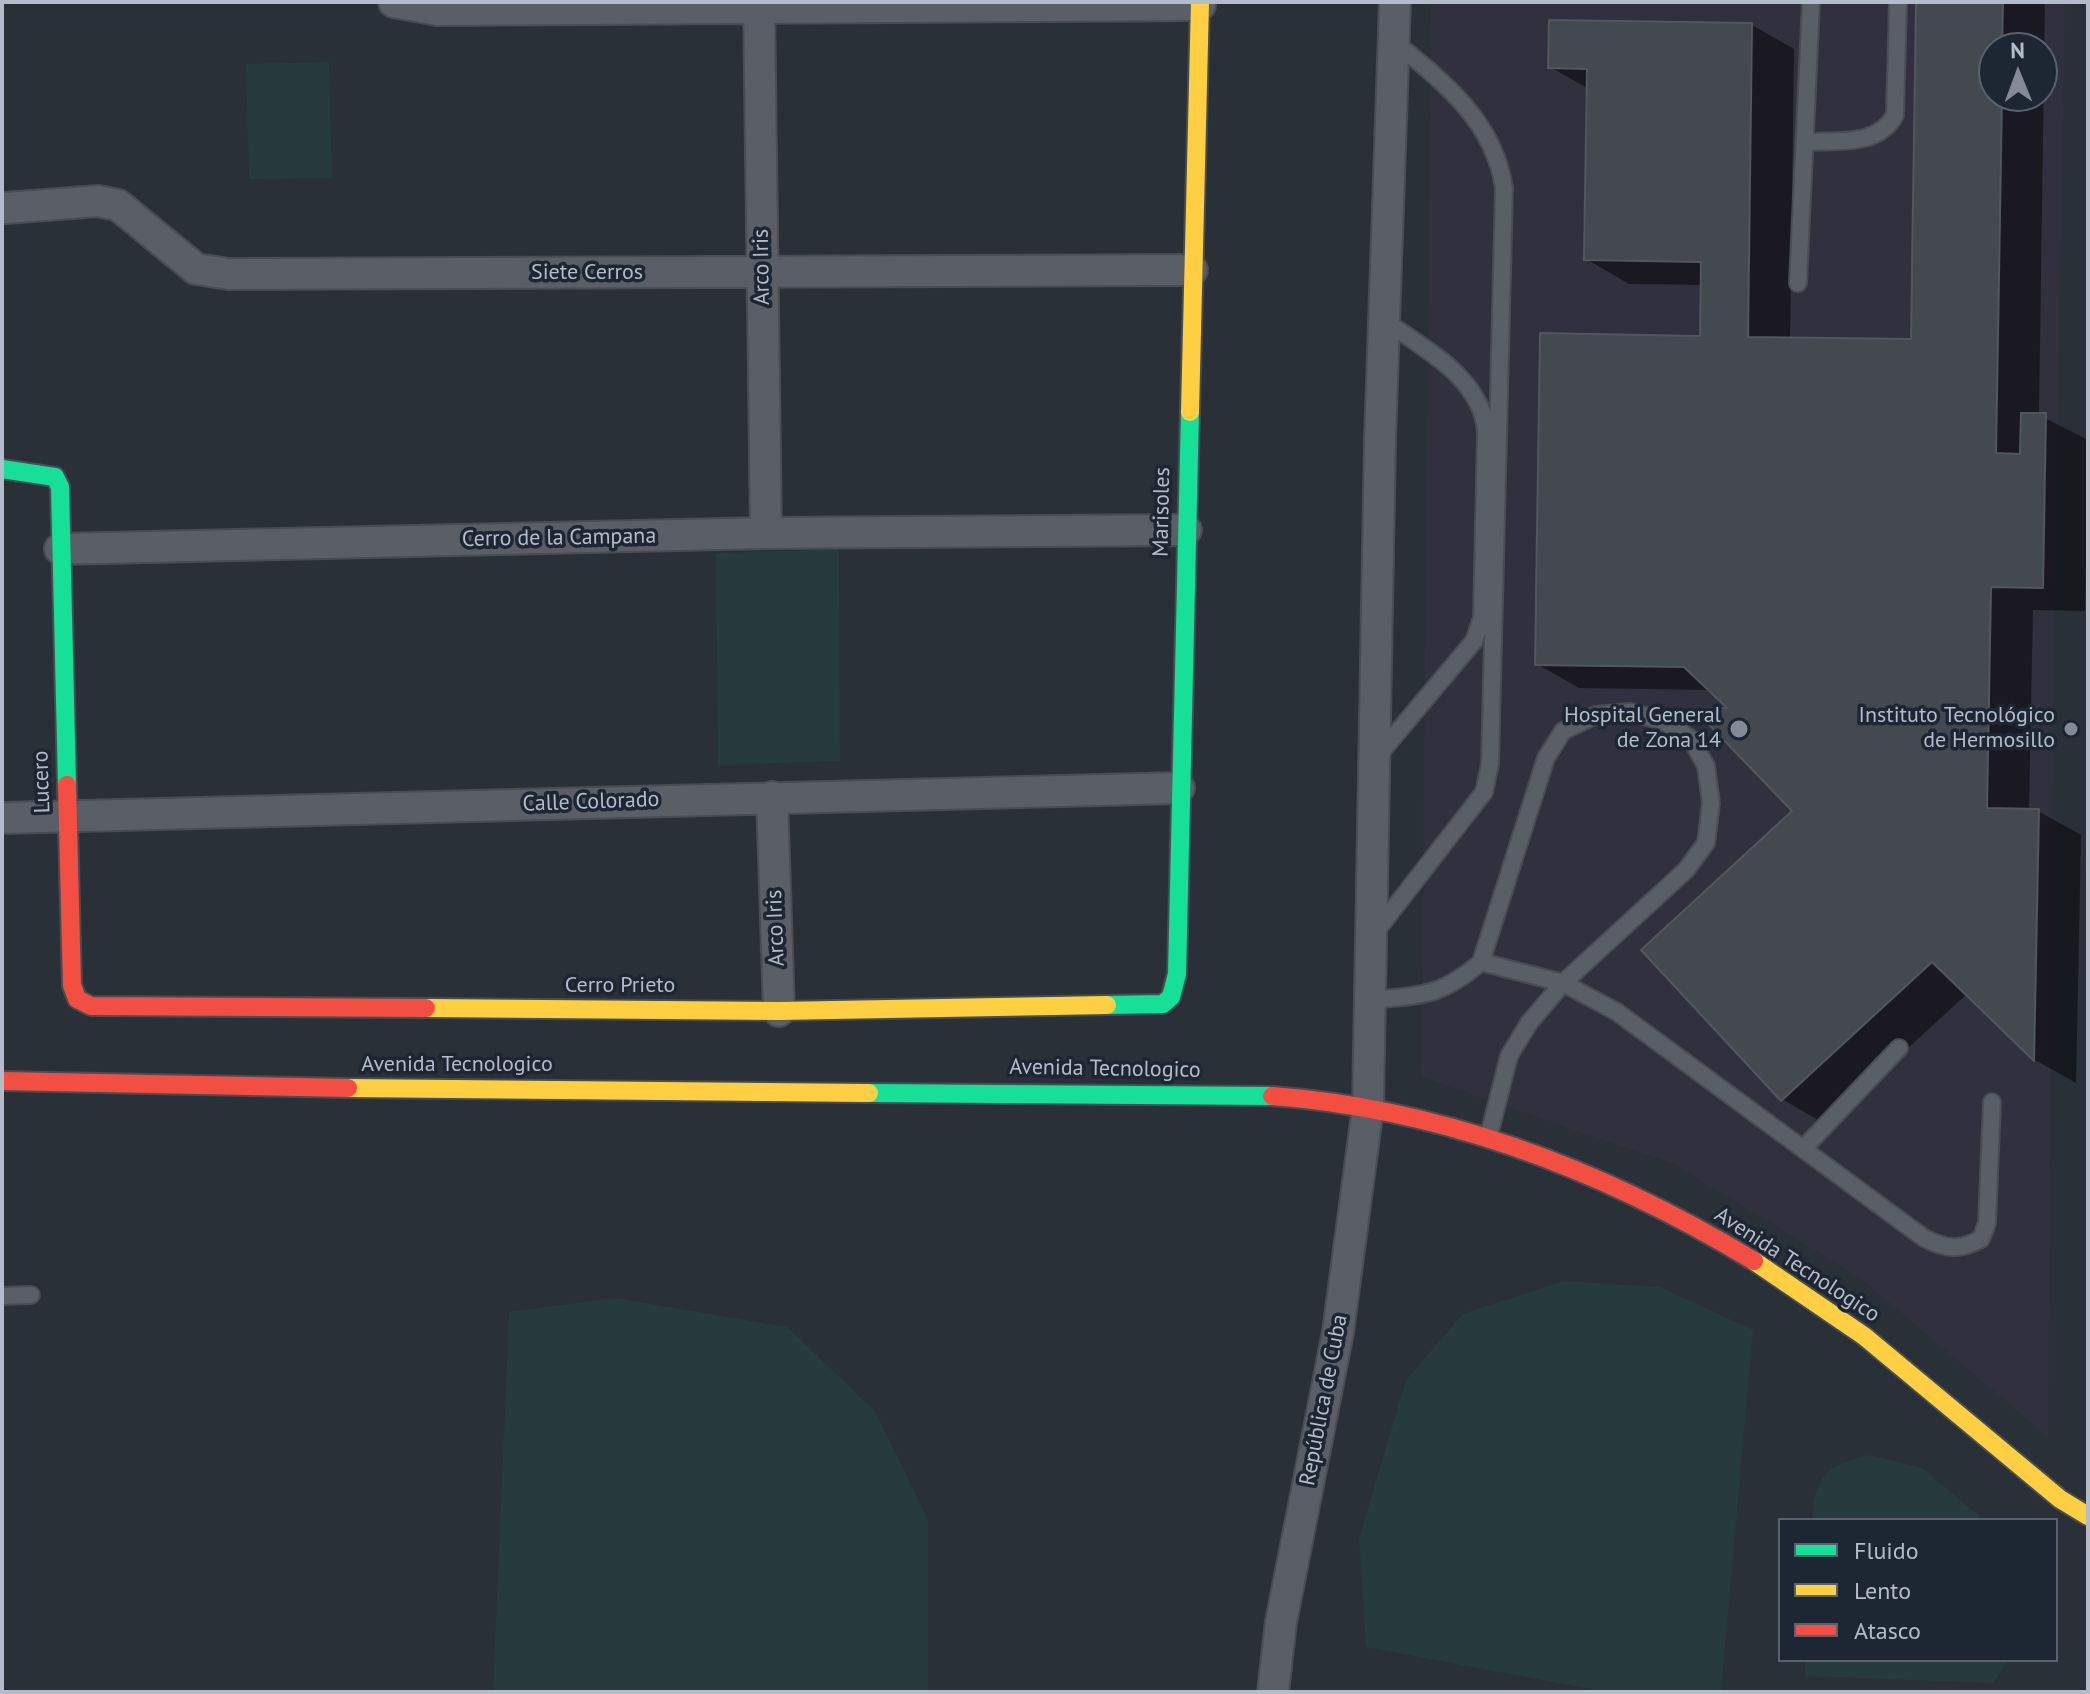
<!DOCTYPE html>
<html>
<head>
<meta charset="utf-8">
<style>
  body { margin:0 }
  #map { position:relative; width:2090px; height:1694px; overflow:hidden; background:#2a3038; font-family:"PT Sans",sans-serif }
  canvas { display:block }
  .frame { position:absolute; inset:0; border:4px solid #b4bcc9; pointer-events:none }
  .legend { position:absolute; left:1778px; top:1518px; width:280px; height:144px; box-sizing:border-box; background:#1d2633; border:2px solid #59626f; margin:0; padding:10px 14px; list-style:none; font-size:24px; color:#b4bcc9 }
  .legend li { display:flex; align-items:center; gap:16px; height:40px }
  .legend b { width:40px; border:2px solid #59626f }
  .north { position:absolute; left:1978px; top:32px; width:80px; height:80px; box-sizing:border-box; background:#1d2633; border:2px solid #59626f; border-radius:50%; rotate:359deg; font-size:22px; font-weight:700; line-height:32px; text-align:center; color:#b4bcc9 }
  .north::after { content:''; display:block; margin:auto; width:28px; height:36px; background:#848b96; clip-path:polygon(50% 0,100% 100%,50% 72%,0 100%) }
</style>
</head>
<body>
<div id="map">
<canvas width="2090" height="1694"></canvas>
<div class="frame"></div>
<ul class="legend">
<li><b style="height:10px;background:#16e098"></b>Fluido</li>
<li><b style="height:10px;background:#ffcf43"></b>Lento</li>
<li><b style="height:10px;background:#f24e42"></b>Atasco</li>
</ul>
<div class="north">N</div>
</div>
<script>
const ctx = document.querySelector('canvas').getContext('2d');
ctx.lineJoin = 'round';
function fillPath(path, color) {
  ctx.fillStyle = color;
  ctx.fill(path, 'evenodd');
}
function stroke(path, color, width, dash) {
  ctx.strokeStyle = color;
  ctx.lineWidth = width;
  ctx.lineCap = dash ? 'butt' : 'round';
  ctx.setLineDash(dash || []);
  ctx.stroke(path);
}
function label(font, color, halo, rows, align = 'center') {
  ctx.font = font + ' "PT Sans",sans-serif';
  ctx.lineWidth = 7;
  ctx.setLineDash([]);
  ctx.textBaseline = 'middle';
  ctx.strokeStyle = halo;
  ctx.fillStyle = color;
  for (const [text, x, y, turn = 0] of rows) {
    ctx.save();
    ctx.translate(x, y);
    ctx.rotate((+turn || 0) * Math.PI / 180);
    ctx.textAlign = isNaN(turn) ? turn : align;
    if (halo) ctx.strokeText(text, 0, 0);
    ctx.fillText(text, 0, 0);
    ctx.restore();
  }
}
const medical = new Path2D(`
  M1431 2H2065L2054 628 2048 1437 1860 1278 1674 1164 1421 1077ZM1994 48H2042V96H1994Z`);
const green = new Path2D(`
  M329 62 332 178 249 179 246 64Z
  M839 549 840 761 718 765 716 553Z
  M1563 1281 1660 1287 1753 1330 1721 1692H1606L1366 1647 1359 1539 1406 1380 1463 1314Z
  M615 1298 787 1327 875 1411 928 1519V1692H493L509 1312Z
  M1870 1455 1922 1468 1984 1520H1812C1814 1477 1828 1464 1870 1455Z
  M1805 1660H2009L1993 1683 1805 1676Z`);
const shadow = new Path2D(`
  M1918 2H2045L2039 415 2088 440V461L2085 611 2033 610 2029 811H2038L2081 835 2076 1083 2035 1060 1967 994 1825 1124 1782 1099 1795 811 1732 710 1711 690 1579 688 1537 664 1702 338 1703 285 1629 284 1586 259 1589 89 1550 67 1752 25 1794 49 1790 339 1913 341ZM1994 48H2042V96H1994Z`);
const building = new Path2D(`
  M1916 2H2003L2002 48H1994V96H2002L1996 453 2020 454 2021 413H2046L2043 588 1991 587 1987 808 2039 809 2034 1061 1932 962 1781 1101 1641 950 1792 811 1694 709 1727 708 1684 667 1535 665 1540 333 1700 336 1701 262 1584 260 1587 69 1548 68 1549 20 1752 23 1748 337 1911 339Z`);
const lane = new Path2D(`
  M1805 142C1837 140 1878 147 1895 115L1898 2
  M1798 283 1811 2
  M1375 759 1474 641 1482 618 1486 431C1481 377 1424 349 1384 320
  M1374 934 1484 792 1490 764 1504 188C1494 121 1443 81 1393 41
  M1481 962 1563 983 1617 1012 1924 1238C1946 1249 1959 1251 1981 1239L1987 1223 1992 1102
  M1370 1000C1422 995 1440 997 1481 962L1546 758 1563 731 1596 715 1630 712 1663 721 1691 739 1706 766 1711 803 1706 843 1686 870 1563 983 1529 1023 1509 1056 1489 1135
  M1803 1149 1899 1048
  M2 1296 31 1295`);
const street = new Path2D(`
  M394 2 438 10 1200 5
  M759 2 766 533
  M6 208 98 201 118 205 196 269 229 274 1192 270
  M60 549 766 533 1186 530
  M772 797 779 1011
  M2 818 1179 788
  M1273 1692 1281 1622 1338 1332 1368 1107 1380 439 1395 2`);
const fast = new Path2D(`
  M2 469 55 477 60 487 67 785
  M1107 1005 1163 1004 1171 997 1177 974 1190 412
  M869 1093 1272 1096`);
const slow = new Path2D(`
  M1190 412 1200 2
  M426 1008 779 1011 1107 1005
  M348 1088 869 1093
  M1754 1261 1864 1336 2060 1499 2088 1516`);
const jam = new Path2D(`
  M67 785 72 985 77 999 91 1006 426 1008
  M2 1081 348 1088
  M1272 1096C1444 1109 1607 1172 1754 1261`);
const markers = [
  [1739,729,10,"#848b96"],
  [2071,729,8,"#848b96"]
];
const streetNames = [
  ["Arco Iris",762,267,-91],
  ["Siete Cerros",587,273],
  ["Marisoles",1162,512,-89],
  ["Cerro de la Campana",559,538,-1],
  ["Lucero",42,782,-92],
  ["Calle Colorado",591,802,-2],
  ["Arco Iris",776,928,-92],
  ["Cerro Prieto",620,986],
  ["Avenida Tecnologico",457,1065],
  ["Avenida Tecnologico",1105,1069,1],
  ["Avenida Tecnologico",1797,1265,33],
  ["República de Cuba",1324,1400,-79]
];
const poiNames = [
  ["Hospital General",1721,716],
  ["de Zona 14",1721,741],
  ["Instituto Tecnológico",2055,716],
  ["de Hermosillo",2055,741]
];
fillPath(medical, '#31303e');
fillPath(green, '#273a3e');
fillPath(shadow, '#0007');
fillPath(building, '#444950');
stroke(building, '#52575f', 2);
stroke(lane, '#484c53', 20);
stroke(street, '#484c53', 34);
stroke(fast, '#484c53', 22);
stroke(slow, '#484c53', 22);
stroke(jam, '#484c53', 22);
stroke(lane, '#5a5e66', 16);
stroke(street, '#5a5e66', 30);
stroke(fast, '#16e098', 18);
stroke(slow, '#ffcf43', 18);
stroke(jam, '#f24e42', 18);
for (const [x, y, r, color] of markers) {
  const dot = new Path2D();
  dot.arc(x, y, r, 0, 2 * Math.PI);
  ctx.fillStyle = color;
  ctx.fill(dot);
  stroke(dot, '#1d2633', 3);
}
label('22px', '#b4bcc9', '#1d2633', streetNames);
label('22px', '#b4bcc9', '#1d2633', poiNames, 'right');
</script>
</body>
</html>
